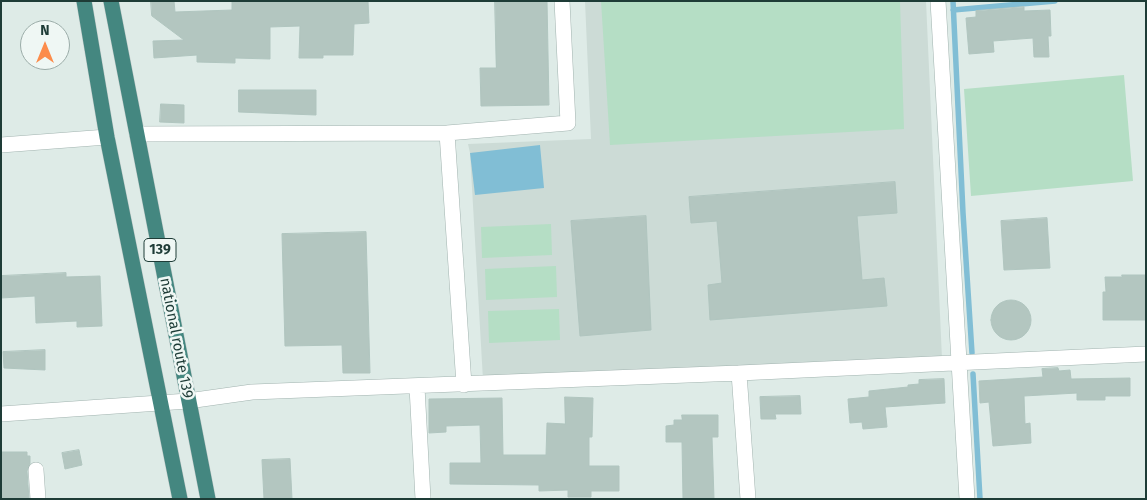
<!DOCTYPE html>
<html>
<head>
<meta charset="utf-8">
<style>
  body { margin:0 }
  #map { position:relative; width:1147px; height:500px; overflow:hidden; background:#deebe7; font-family:"Fira Sans",sans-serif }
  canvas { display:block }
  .frame { position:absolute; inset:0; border:2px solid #1e3c37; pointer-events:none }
  .north { position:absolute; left:20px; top:20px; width:50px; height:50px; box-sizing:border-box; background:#eff7f4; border:1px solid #9baca8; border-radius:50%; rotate:0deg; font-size:14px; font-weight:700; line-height:20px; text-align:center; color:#1e3c37 }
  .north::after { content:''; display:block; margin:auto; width:18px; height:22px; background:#fc8c4b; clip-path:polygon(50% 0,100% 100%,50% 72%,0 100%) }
</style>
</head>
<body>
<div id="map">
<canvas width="1147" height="500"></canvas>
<div class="frame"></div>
<div class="north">N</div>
</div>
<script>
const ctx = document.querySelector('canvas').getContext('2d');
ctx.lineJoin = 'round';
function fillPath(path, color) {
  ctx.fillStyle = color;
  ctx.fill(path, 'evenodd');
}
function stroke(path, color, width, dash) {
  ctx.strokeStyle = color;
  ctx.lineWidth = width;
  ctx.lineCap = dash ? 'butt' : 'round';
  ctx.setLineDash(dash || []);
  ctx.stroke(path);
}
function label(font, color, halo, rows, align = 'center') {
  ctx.font = font + ' "Fira Sans",sans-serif';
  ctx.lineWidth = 5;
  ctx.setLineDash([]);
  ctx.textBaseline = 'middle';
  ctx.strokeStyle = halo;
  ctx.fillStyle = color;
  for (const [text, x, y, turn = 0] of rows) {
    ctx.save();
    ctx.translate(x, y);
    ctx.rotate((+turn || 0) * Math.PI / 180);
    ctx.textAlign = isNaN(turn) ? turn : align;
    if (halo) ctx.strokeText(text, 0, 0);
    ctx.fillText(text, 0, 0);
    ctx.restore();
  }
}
const built = new Path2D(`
  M585 1H926L942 359 483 380 470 153 468 144 591 139Z`);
const green = new Path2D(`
  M601 1H900L904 129 610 145Z
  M1124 75 1133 181 971 196 964 89Z
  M551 224 552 255 482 258 481 227Z
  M556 266 557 297 486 300 485 269Z
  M559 309 560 340 489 343 488 311Z`);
const water = new Path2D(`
  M540 145 544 188 475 195 470 153Z`);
const stream = new Path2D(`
  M953 1 963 213 972 353
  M953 10 1055 1
  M973 374 980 499`);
const building = new Path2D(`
  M151 1H174L175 12 232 10V1H368L369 23 354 24 353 55H323V58H299L300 26 270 27V59L235 58V63L197 62V55L154 58 153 41 184 40 152 16Z
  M495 1H547L549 105 481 106 480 68H496Z
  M1024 7V11L1050 10 1051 36H1048L1049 57H1034L1033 38 993 41 994 52 969 54 966 18 976 17V11Z
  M239 90H316V115L239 112Z
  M161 104 184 105V123L160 122Z
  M895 182 897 213 857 216 862 280 884 278 887 306 710 320 708 285 722 283 717 221 691 223 689 197Z
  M646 216 651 330 580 336 571 221Z
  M1047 218 1050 268 1004 270 1001 221Z
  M366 232 370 373H343L342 345 285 346 282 234Z
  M66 273V277L100 276 102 326 77 327V321L36 323 35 296 1 298V276Z
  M1122 275H1146V320H1103V292H1106L1105 277H1122Z
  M991 320a20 20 0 1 1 40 0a20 20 0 1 1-40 0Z
  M45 350V370L4 368 3 352Z
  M1058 368 1059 371 1070 370 1071 379 1130 378V396H1105V400H1077V393L1024 396 1025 424 1030 423 1031 443 993 446 989 402 980 403 979 381 1043 377 1042 369Z
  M944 379 945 403 885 407 887 427 863 429 862 422 850 423 848 399 869 397V391L908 387V385L919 384V380Z
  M800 396 801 414H775L776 419H761L760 397Z
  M565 397 593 398 592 437H589V466H619V491H591V497H568V490L539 491V485L450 484V463H481L480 425 446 426V432L429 433V399L502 398 503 455H546L547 423 565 424Z
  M682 415H718V437H712L714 499H683L682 442H666V426L674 425V420H682Z
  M79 450 82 465 65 469 62 453Z
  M1 452H27V456H30V464L27 471 29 499H1Z
  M290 459 292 499H264L262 460Z`);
const minor = new Path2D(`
  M938 1 967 499
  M447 133 464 385
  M137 134 447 133 568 123 562 1
  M1 145 107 137
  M739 373 748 499
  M417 387 423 499
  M1 414 188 401 252 392 739 373 1146 354
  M36 470 38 499`);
const trunk = new Path2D(`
  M84 1 107 137 180 499
  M111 1 208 499`);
const shields = [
  [160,250,32]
];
const shieldNames = [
  ["139",160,250]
];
const streetNames = [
  ["national route 139",176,338,79]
];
fillPath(built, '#ccdbd6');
fillPath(green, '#b5dec5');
fillPath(water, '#81bed5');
stroke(stream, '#81bed5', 5.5);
fillPath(building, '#b3c6c0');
stroke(building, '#b0c5bf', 1);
stroke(minor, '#a1b3af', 16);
stroke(trunk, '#c0c8c7', 16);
stroke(minor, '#fff', 15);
stroke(trunk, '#448780', 15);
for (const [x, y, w] of shields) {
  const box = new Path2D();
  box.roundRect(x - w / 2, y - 11.5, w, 23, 4);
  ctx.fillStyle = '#eff7f4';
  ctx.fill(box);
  stroke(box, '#1e3c37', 1);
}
label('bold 14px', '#1e3c37', null, shieldNames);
label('15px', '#1e3c37', '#eff7f4', streetNames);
</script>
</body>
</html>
